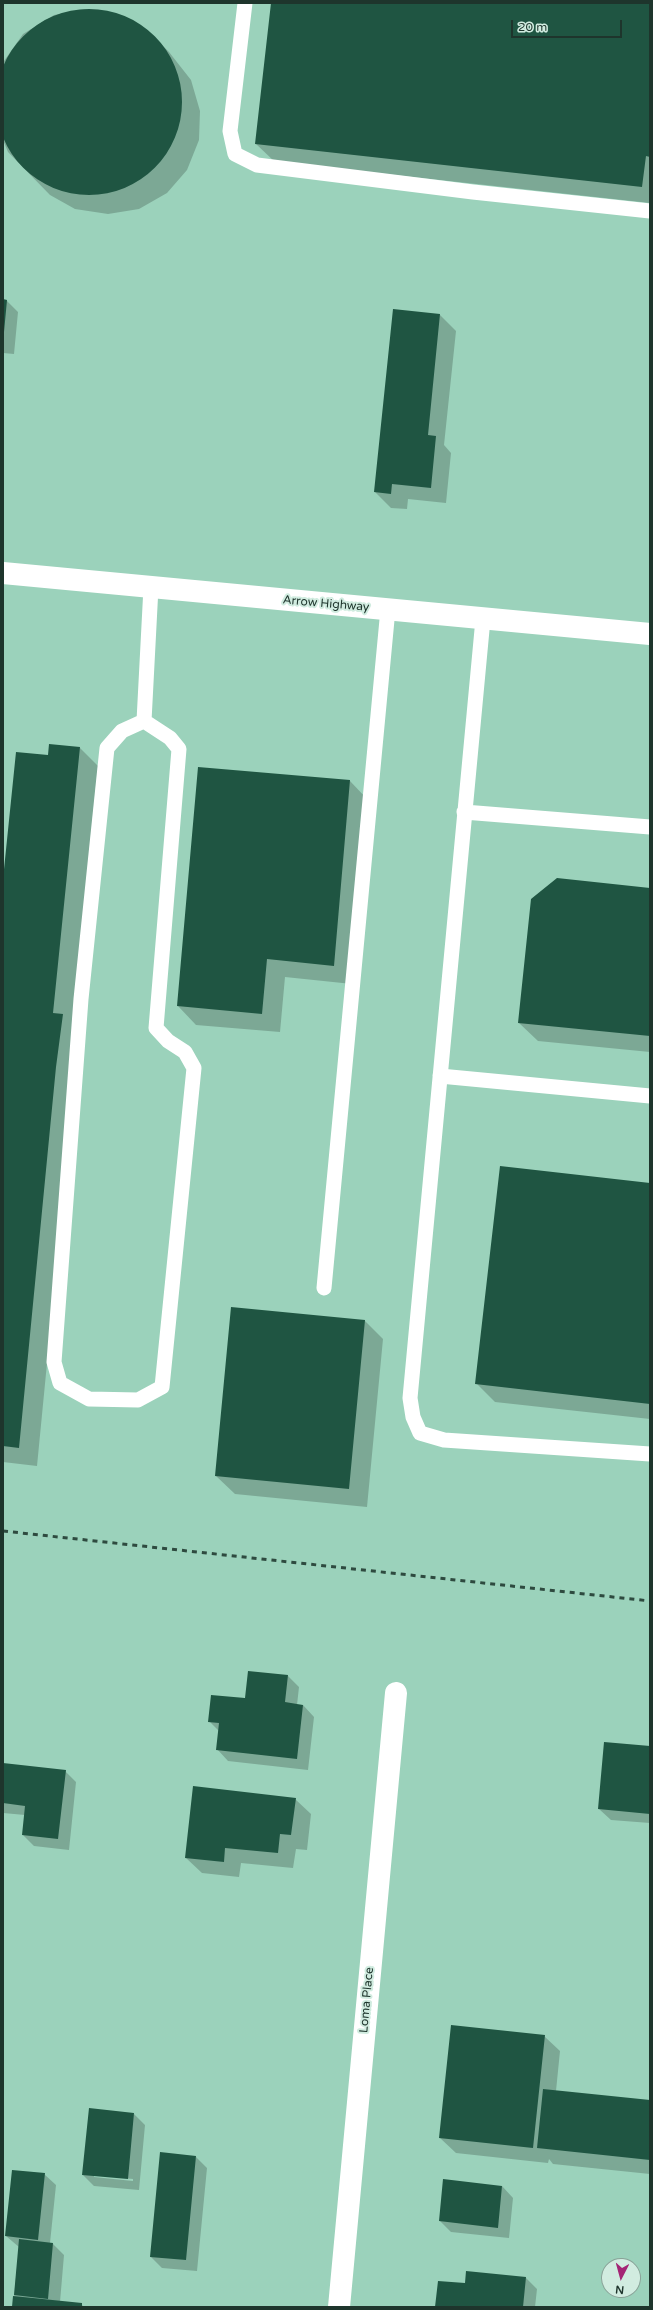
<!DOCTYPE html>
<html>
<head>
<meta charset="utf-8">
<style>
  body { margin:0 }
  #map { position:relative; width:653px; height:2310px; overflow:hidden; background:#9bd2bb; font-family:"Varela Round",sans-serif }
  canvas { display:block }
  .frame { position:absolute; inset:0; border:4px solid #1e352c; pointer-events:none }
  .north { position:absolute; left:601px; top:2258px; width:40px; height:40px; box-sizing:border-box; background:#d1ece0; border:1px solid #89a398; border-radius:50%; rotate:186deg; font-size:11px; font-weight:700; line-height:16px; text-align:center; color:#1e352c }
  .north::after { content:''; display:block; margin:auto; width:14px; height:18px; background:#a42575; clip-path:polygon(50% 0,100% 100%,50% 72%,0 100%) }
  .scale { position:absolute; left:511px; top:20px; width:111px; height:18px; box-sizing:border-box; border:2px solid #1e352c; border-top:0; padding-left:5px; font-size:12px; line-height:14px; white-space:nowrap; color:#1e352c; -webkit-text-stroke:3px #d1ece0; paint-order:stroke }
</style>
</head>
<body>
<div id="map">
<canvas width="653" height="2310"></canvas>
<div class="frame"></div>
<div class="north">N</div>
<div class="scale">20 m</div>
</div>
<script>
const ctx = document.querySelector('canvas').getContext('2d');
ctx.lineJoin = 'round';
function fillPath(path, color) {
  ctx.fillStyle = color;
  ctx.fill(path, 'evenodd');
}
function stroke(path, color, width, dash) {
  ctx.strokeStyle = color;
  ctx.lineWidth = width;
  ctx.lineCap = dash ? 'butt' : 'round';
  ctx.setLineDash(dash || []);
  ctx.stroke(path);
}
function label(font, color, halo, rows, align = 'center') {
  ctx.font = font + ' "Varela Round",sans-serif';
  ctx.lineWidth = 4;
  ctx.setLineDash([]);
  ctx.textBaseline = 'middle';
  ctx.strokeStyle = halo;
  ctx.fillStyle = color;
  for (const [text, x, y, turn = 0] of rows) {
    ctx.save();
    ctx.translate(x, y);
    ctx.rotate((+turn || 0) * Math.PI / 180);
    ctx.textAlign = isNaN(turn) ? turn : align;
    if (halo) ctx.strokeText(text, 0, 0);
    ctx.fillText(text, 0, 0);
    ctx.restore();
  }
}
const shadow = new Path2D(`
  M272 3H650V203L275 162 256 144Z
  M85 9 123 16 150 33 169 52 191 80 200 111 199 140 187 170 167 193 139 209 108 214 75 209 50 195 8 152 3 140 4 61 23 34 54 15Z
  M3 300 7 301 18 312 14 354 3 353Z
  M394 310 440 315 456 331 444 445 451 453 446 503 408 499 407 509 391 508 375 492Z
  M80 748 98 766 72 1024 81 1034 74 1086 37 1466 3 1462V889L49 756Z
  M199 768 350 781 368 800 352 984 285 977 280 1032 196 1025 178 1006Z
  M650 889V1052L538 1041 519 1023Z
  M650 1184V1419L495 1402 476 1383Z
  M364 1320 383 1339 367 1507 235 1494 216 1476Z
  M288 1676 299 1687 297 1705H303L314 1717 308 1770 228 1761 217 1749 219 1731 209 1721Z
  M650 1747V1823L611 1820 599 1809Z
  M3 1764 65 1771 76 1782 69 1850 34 1846 23 1835 25 1815 3 1813Z
  M295 1799 311 1814 307 1850 296 1849 293 1868 241 1863 239 1877 202 1873 186 1858Z
  M544 2036 560 2051 556 2091 650 2101V2174L553 2164 549 2159 548 2163 456 2153 440 2138Z
  M134 2114 145 2125 139 2190 94 2186 83 2175ZM94 2175 133 2179V2181L94 2177Z
  M196 2157 207 2168 197 2271 162 2268 151 2257Z
  M44 2174 56 2185 50 2243 53 2244 64 2255 60 2302 81 2304 84 2307H13L19 2247 6 2236Z
  M502 2186 513 2198 509 2238 451 2232 440 2221Z
  M526 2278 537 2289 535 2307H436L466 2285Z`);
const building = new Path2D(`
  M271 3H650V157L646 156 642 187 255 144Z
  M-4 102a93 93 0 1 1 186 0a93 93 0 1 1-186 0Z
  M3 299 7 300 4 332 3 331Z
  M393 309 440 314 428 435 436 436 431 488 392 484 391 494 374 492Z
  M49 744 80 747 53 1013 63 1014 56 1067 19 1448 3 1446V879L16 752 48 755Z
  M198 767 350 780 334 966 267 959 262 1014 177 1006Z
  M557 878 650 888V1036L518 1023 531 899Z
  M500 1166 650 1183V1404L475 1384Z
  M231 1307 365 1320 349 1489 215 1476Z
  M248 1671 288 1675 285 1702 303 1705 297 1759 216 1750 219 1723 208 1722 211 1695 245 1698Z
  M604 1742 650 1746V1814L598 1809Z
  M3 1763 66 1770 58 1839 22 1835 25 1806 3 1803Z
  M193 1786 296 1798 291 1835 280 1834 278 1853 225 1848 224 1862 185 1858Z
  M451 2025 545 2035 533 2148 439 2138Z
  M543 2089 650 2100V2160L537 2148Z
  M89 2108 134 2113 128 2179 82 2175Z
  M160 2152 196 2156 186 2260 150 2257Z
  M12 2170 45 2173 38 2240 5 2236Z
  M443 2179 502 2186 498 2228 439 2221Z
  M19 2239 53 2243 48 2299 14 2295Z
  M466 2271 526 2277 523 2307H435L438 2281 465 2283Z
  M13 2296 82 2303V2307H12Z`);
const lane = new Path2D(`
  M245 3 230 131 235 154 257 165 473 192 650 211
  M483 619 410 1398 413 1417 420 1433 444 1440 650 1454
  M144 721 170 738 179 749 156 1028 168 1041 185 1052 194 1068 162 1387 138 1400 89 1399 60 1383 54 1362 81 999 107 748 122 731 144 721 151 587
  M464 812 650 827
  M440 1076 650 1096
  M324 1288 388 609`);
const street = new Path2D(`
  M339 2307 396 1693`);
const primary = new Path2D(`
  M3 573 650 634`);
const rail = new Path2D(`
  M3 1531 650 1601`);
const streetNames = [
  ["Arrow Highway",326,604,5],
  ["Loma Place",367,2000,-85]
];
fillPath(shadow, '#0003');
fillPath(building, '#1f5542');
stroke(lane, '#fff', 15);
stroke(street, '#fff', 22);
stroke(primary, '#fff', 22);
stroke(rail, '#2e4a3f', 3, [5, 5]);
label('12px', '#1e352c', '#d1ece0', streetNames);
</script>
</body>
</html>
